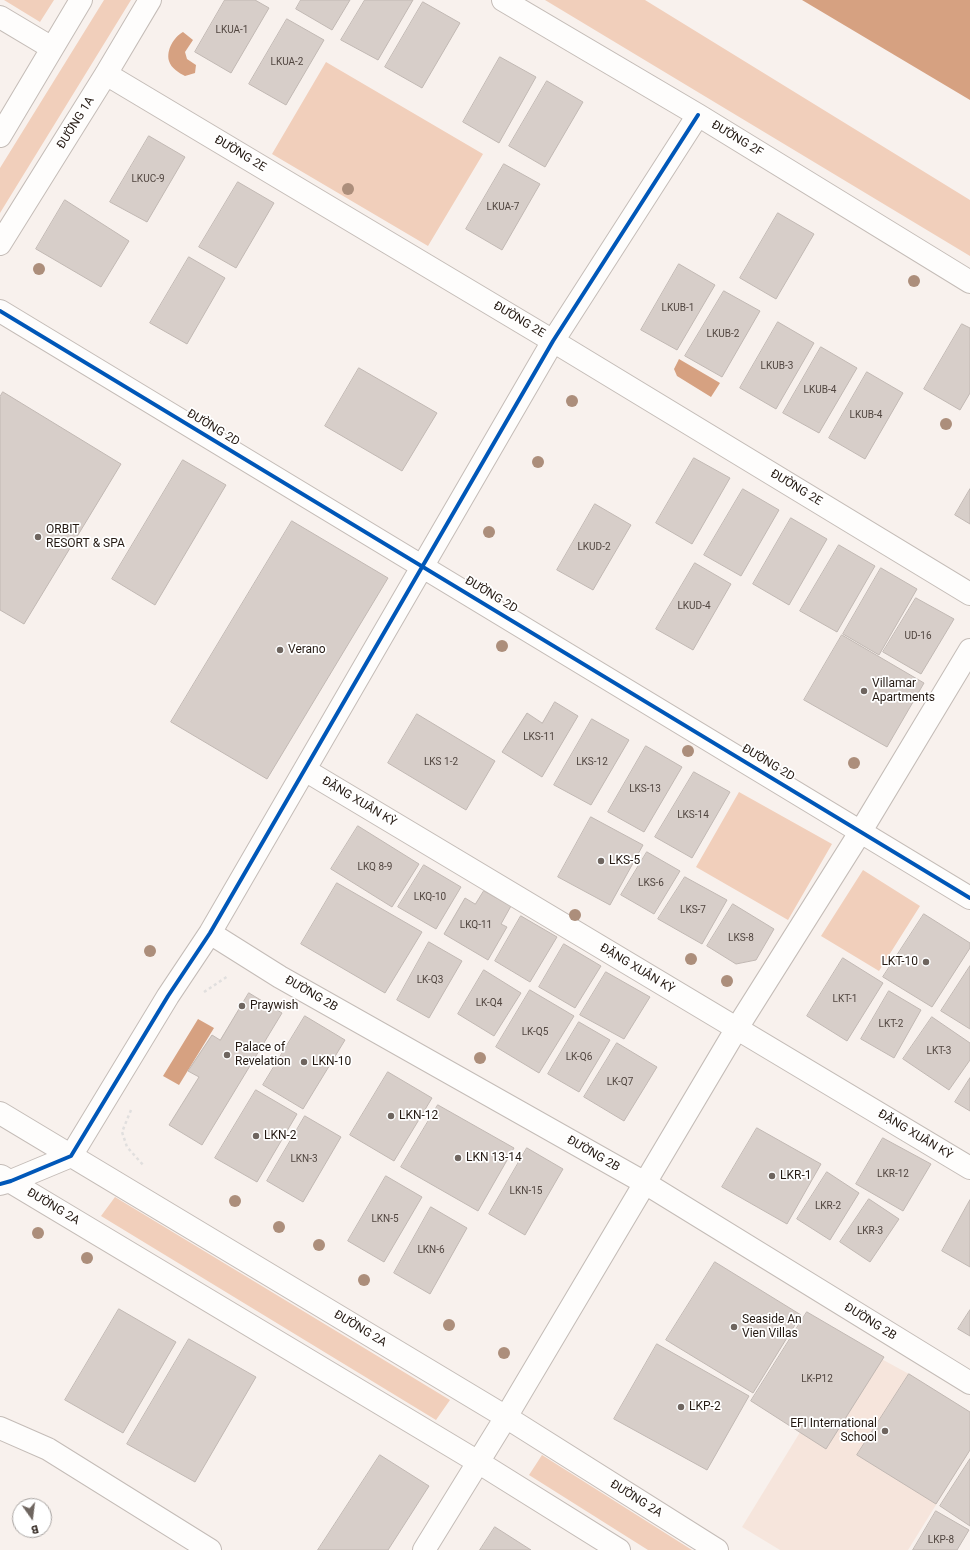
<!DOCTYPE html>
<html>
<head>
<meta charset="utf-8">
<style>
  body { margin:0 }
  #map { position:relative; width:970px; height:1550px; overflow:hidden; background:#f8f1ed; font-family:Roboto,sans-serif }
  canvas { display:block }
  .north { position:absolute; left:12px; top:1498px; width:40px; height:40px; box-sizing:border-box; background:#fff; border:1px solid #a7a3a0; border-radius:50%; rotate:166deg; font-size:11px; font-weight:700; line-height:16px; text-align:center; color:#241912 }
  .north::after { content:''; display:block; margin:auto; width:14px; height:18px; background:#6e655f; clip-path:polygon(50% 0,100% 100%,50% 72%,0 100%) }
</style>
</head>
<body>
<div id="map">
<canvas width="970" height="1550"></canvas>
<div class="north">B</div>
</div>
<script>
const ctx = document.querySelector('canvas').getContext('2d');
ctx.lineJoin = 'round';
function fillPath(path, color) {
  ctx.fillStyle = color;
  ctx.fill(path, 'evenodd');
}
function stroke(path, color, width, dash) {
  ctx.strokeStyle = color;
  ctx.lineWidth = width;
  ctx.lineCap = dash ? 'butt' : 'round';
  ctx.setLineDash(dash || []);
  ctx.stroke(path);
}
function label(font, color, halo, rows, align = 'center') {
  ctx.font = font + ' Roboto,sans-serif';
  ctx.lineWidth = 3.5;
  ctx.setLineDash([]);
  ctx.textBaseline = 'middle';
  ctx.strokeStyle = halo;
  ctx.fillStyle = color;
  for (const [text, x, y, turn = 0] of rows) {
    ctx.save();
    ctx.translate(x, y);
    ctx.rotate((+turn || 0) * Math.PI / 180);
    ctx.textAlign = isNaN(turn) ? turn : align;
    if (halo) ctx.strokeText(text, 0, 0);
    ctx.fillText(text, 0, 0);
    ctx.restore();
  }
}
const built = new Path2D(`
  M854 1344 909 1374 970 1412V1450L908 1550H780L742 1527Z`);
const green = new Path2D(`
  M4 0H54L40 22Z
  M104 0H131L0 213V168Z
  M545 0H645L970 200V256Z
  M326 62 483 154 428 246 272 154Z
  M739 792 832 844 788 920 696 867Z
  M863 870 920 906 879 971 821 936Z
  M115 1197 450 1400 436 1420 101 1216Z
  M542 1455 692 1550H648L529 1475Z`);
const water = new Path2D(`
  M802 0H970V100Z
  M183 32 193 40 185 52 187 59 196 65 195 73 185 76C179 73 171 68 169 61 166 50 174 37 183 32Z
  M679 359 720 383 711 397 677 376 674 369Z
  M198 1019 214 1028 179 1085 163 1076Z`);
const building = new Path2D(`
  M225 0H255L269 8 231 73 195 52Z
  M301 0H350L332 30 296 9Z
  M365 0H413L378 60 341 40Z
  M423 2 460 23 422 88 385 67Z
  M287 19 324 40 286 105 249 84Z
  M500 57 536 77 499 143 463 122Z
  M547 81 583 102 545 167 509 146Z
  M149 136 185 157 147 222 110 202Z
  M504 164 540 184 502 250 466 229Z
  M238 182 274 203 236 268 199 247Z
  M65 200 129 241 101 287 36 249Z
  M778 213 814 234 776 299 740 278Z
  M189 257 225 278 187 344 150 323Z
  M679 264 715 285 677 350 641 330Z
  M724 291 760 311 722 377 685 356Z
  M778 322 814 343 776 409 740 388Z
  M962 324 970 328V393L960 410 924 389Z
  M821 347 857 368 819 433 783 413Z
  M359 368 437 413 402 471 325 426Z
  M867 372 903 393 865 459 829 438Z
  M3 392 121 464 24 624 0 610V397Z
  M694 458 730 478 692 544 656 523Z
  M183 460 226 485 155 605 112 579Z
  M743 489 779 510 741 576 704 555Z
  M970 489V524L955 515Z
  M595 504 631 525 593 590 557 570Z
  M791 518 827 539 789 605 753 584Z
  M292 521 388 578 267 779 171 722Z
  M839 545 875 566 837 632 800 611Z
  M695 563 731 584 693 650 656 629Z
  M881 568 917 589 879 655 843 634Z
  M916 598 954 619 921 674 883 652Z
  M842 635 924 683 887 747 804 700Z
  M555 702 578 716 542 777 502 752 527 713 542 723Z
  M417 714 495 761 466 810 388 763Z
  M592 719 629 740 591 805 554 785Z
  M646 746 682 767 644 832 608 812Z
  M694 772 730 792 692 858 655 837Z
  M591 817 643 845 610 905 558 877Z
  M358 826 419 864 392 907 331 869Z
  M647 852 680 871 654 914 621 895Z
  M424 865 461 887 436 929 398 907Z
  M685 877 727 900 702 944 658 919Z
  M337 883 422 932 385 993 301 944Z
  M484 891 511 906 501 924 507 927 488 960 444 934 465 898 475 904Z
  M733 904 774 929 756 960 736 964 707 946Z
  M924 914 970 943V948L932 1007 883 977Z
  M521 916 557 937 530 982 495 961Z
  M429 942 462 961 429 1018 397 1000Z
  M564 944 601 966 575 1008 539 987Z
  M843 958 883 983 847 1041 807 1016Z
  M970 966V1029L941 1011Z
  M484 970 521 993 494 1036 458 1014Z
  M606 972 650 997 624 1039 580 1015Z
  M530 990 574 1016 539 1073 496 1047Z
  M889 991 921 1010 894 1058 861 1039Z
  M249 993 282 1013 202 1145 169 1125 199 1077 188 1071 212 1035 220 1040Z
  M305 1016 345 1040 303 1109 263 1085Z
  M932 1017 970 1043V1060L949 1090 903 1059Z
  M579 1022 610 1040 579 1092 548 1074Z
  M617 1043 657 1067 624 1121 584 1097Z
  M388 1072 432 1098 394 1161 350 1135Z
  M970 1078V1111L955 1102Z
  M256 1090 297 1114 257 1182 215 1158Z
  M438 1105 514 1148 478 1211 401 1167Z
  M305 1116 341 1137 303 1202 267 1181Z
  M757 1128 821 1164 787 1224 722 1187Z
  M883 1138 931 1164 903 1211 856 1184Z
  M527 1148 563 1169 525 1235 489 1214Z
  M827 1172 859 1193 830 1240 797 1219Z
  M386 1176 422 1197 384 1262 348 1241Z
  M869 1199 899 1219 870 1262 840 1242Z
  M970 1200V1267L942 1251Z
  M431 1207 467 1228 430 1294 394 1273Z
  M715 1262 801 1315 753 1393 666 1340Z
  M119 1309 176 1342 123 1433 65 1400Z
  M970 1310V1336L958 1329Z
  M807 1312 884 1357 826 1449 751 1401Z
  M189 1339 256 1377 195 1482 127 1444Z
  M657 1344 749 1396 707 1470 614 1419Z
  M909 1374 970 1412V1450L936 1504 857 1455Z
  M380 1455 429 1486 388 1550H318Z
  M970 1459V1526L940 1506Z
  M936 1511 969 1530 957 1550H913Z
  M495 1527 531 1550H480Z`);
const path = new Path2D(`
  M204 992 228 976
  M131 1110 122 1132 127 1147 144 1166`);
const minor = new Path2D(`
  M503 0 698 115 970 282
  M0 17 52 48
  M106 74 553 341 970 594
  M0 136 81 0
  M0 244 106 74 150 0
  M0 311 970 898
  M305 770 970 1168
  M210 933 280 977 645 1183 970 1383
  M0 1113 506 1417 717 1550
  M1 1176 478 1462 619 1550
  M0 1184 11 1181 71 1156 168 996 210 933 553 341 698 115
  M0 1428 48 1449 210 1550
  M424 1550 506 1417 737 1028 861 831 970 650`);
const cycleway = new Path2D(`
  M0 311 970 898
  M0 1184 11 1181 71 1156 168 996 210 933 553 341 698 115`);
const trees = [
  [348,189],
  [39,269],
  [914,281],
  [572,401],
  [946,424],
  [538,462],
  [489,532],
  [502,646],
  [688,751],
  [854,763],
  [575,915],
  [150,951],
  [691,959],
  [727,981],
  [480,1058],
  [235,1201],
  [279,1227],
  [38,1233],
  [319,1245],
  [87,1258],
  [364,1280],
  [449,1325],
  [504,1353]
];
const markers = [
  [38,537,4,"#6e655f"],
  [280,650,4,"#6e655f"],
  [864,691,4,"#6e655f"],
  [601,861,4,"#6e655f"],
  [926,962,4,"#6e655f"],
  [242,1006,4,"#6e655f"],
  [227,1055,4,"#6e655f"],
  [304,1062,4,"#6e655f"],
  [391,1116,4,"#6e655f"],
  [256,1136,4,"#6e655f"],
  [458,1158,4,"#6e655f"],
  [772,1176,4,"#6e655f"],
  [734,1327,4,"#6e655f"],
  [681,1407,4,"#6e655f"],
  [885,1431,4,"#6e655f"]
];
const numberNames = [
  ["LKUA-1",232,30],
  ["LKUA-2",287,62],
  ["LKUC-9",148,179],
  ["LKUA-7",503,207],
  ["LKUB-1",678,308],
  ["LKUB-2",723,334],
  ["LKUB-3",777,366],
  ["LKUB-4",820,390],
  ["LKUB-4",866,415],
  ["LKUD-2",594,547],
  ["LKUD-4",694,606],
  ["UD-16",918,636],
  ["LKS-11",539,737],
  ["LKS 1-2",441,762],
  ["LKS-12",592,762],
  ["LKS-13",645,789],
  ["LKS-14",693,815],
  ["LKQ 8-9",375,867],
  ["LKS-6",651,883],
  ["LKQ-10",430,897],
  ["LKS-7",693,910],
  ["LKQ-11",476,925],
  ["LKS-8",741,938],
  ["LK-Q3",430,980],
  ["LKT-1",845,999],
  ["LK-Q4",489,1003],
  ["LKT-2",891,1024],
  ["LK-Q5",535,1032],
  ["LKT-3",939,1051],
  ["LK-Q6",579,1057],
  ["LK-Q7",620,1082],
  ["LKN-3",304,1159],
  ["LKR-12",893,1174],
  ["LKN-15",526,1191],
  ["LKR-2",828,1206],
  ["LKN-5",385,1219],
  ["LKR-3",870,1231],
  ["LKN-6",431,1250],
  ["LK-P12",817,1379],
  ["LKP-8",941,1540]
];
const streetNames = [
  ["ĐƯỜNG 1A",76,123,-58],
  ["ĐƯỜNG 2F",737,139,31],
  ["ĐƯỜNG 2E",240,154,31],
  ["ĐƯỜNG 2E",519,320,31],
  ["ĐƯỜNG 2D",213,428,31],
  ["ĐƯỜNG 2E",796,488,31],
  ["ĐƯỜNG 2D",491,595,31],
  ["ĐƯỜNG 2D",768,763,31],
  ["ĐẶNG XUÂN KỲ",359,802,31],
  ["ĐẶNG XUÂN KỲ",637,969,31],
  ["ĐƯỜNG 2B",311,994,30],
  ["ĐẶNG XUÂN KỲ",915,1135,31],
  ["ĐƯỜNG 2B",593,1154,30],
  ["ĐƯỜNG 2A",53,1207,31],
  ["ĐƯỜNG 2B",870,1322,32],
  ["ĐƯỜNG 2A",360,1329,31],
  ["ĐƯỜNG 2A",636,1499,32]
];
const poiNames = [
  ["ORBIT",46,530],
  ["RESORT & SPA",46,544],
  ["Verano",288,650],
  ["Villamar",872,684],
  ["Apartments",872,698],
  ["LKS-5",609,861],
  ["LKT-10",918,962,"right"],
  ["Praywish",250,1006],
  ["Palace of",235,1048],
  ["Revelation",235,1062],
  ["LKN-10",312,1062],
  ["LKN-12",399,1116],
  ["LKN-2",264,1136],
  ["LKN 13-14",466,1158],
  ["LKR-1",780,1176],
  ["Seaside An",742,1320],
  ["Vien Villas",742,1334],
  ["LKP-2",689,1407],
  ["EFI International",877,1424,"right"],
  ["School",877,1438,"right"]
];
fillPath(built, '#f6e5dc');
fillPath(green, '#f1cfbb');
fillPath(water, '#d6a181');
fillPath(building, '#d7cec9');
stroke(building, '#c1b8b3', 1);
stroke(minor, '#c4bcb7', 24);
stroke(path, '#e1dfde', 2.5, [3, 3]);
stroke(minor, '#fefdfc', 22);
stroke(cycleway, '#0057b8', 4);
ctx.fillStyle = '#ac8e7b';
for (const [x, y] of trees) {
  ctx.beginPath();
  ctx.arc(x, y, 6, 0, 2 * Math.PI);
  ctx.fill();
}
for (const [x, y, r, color] of markers) {
  const dot = new Path2D();
  dot.arc(x, y, r, 0, 2 * Math.PI);
  ctx.fillStyle = color;
  ctx.fill(dot);
  stroke(dot, '#fff', 1.5);
}
label('10px', '#514640', null, numberNames);
label('12px', '#241912', '#fff', streetNames);
label('12px', '#241912', '#fff', poiNames, 'left');
</script>
</body>
</html>
